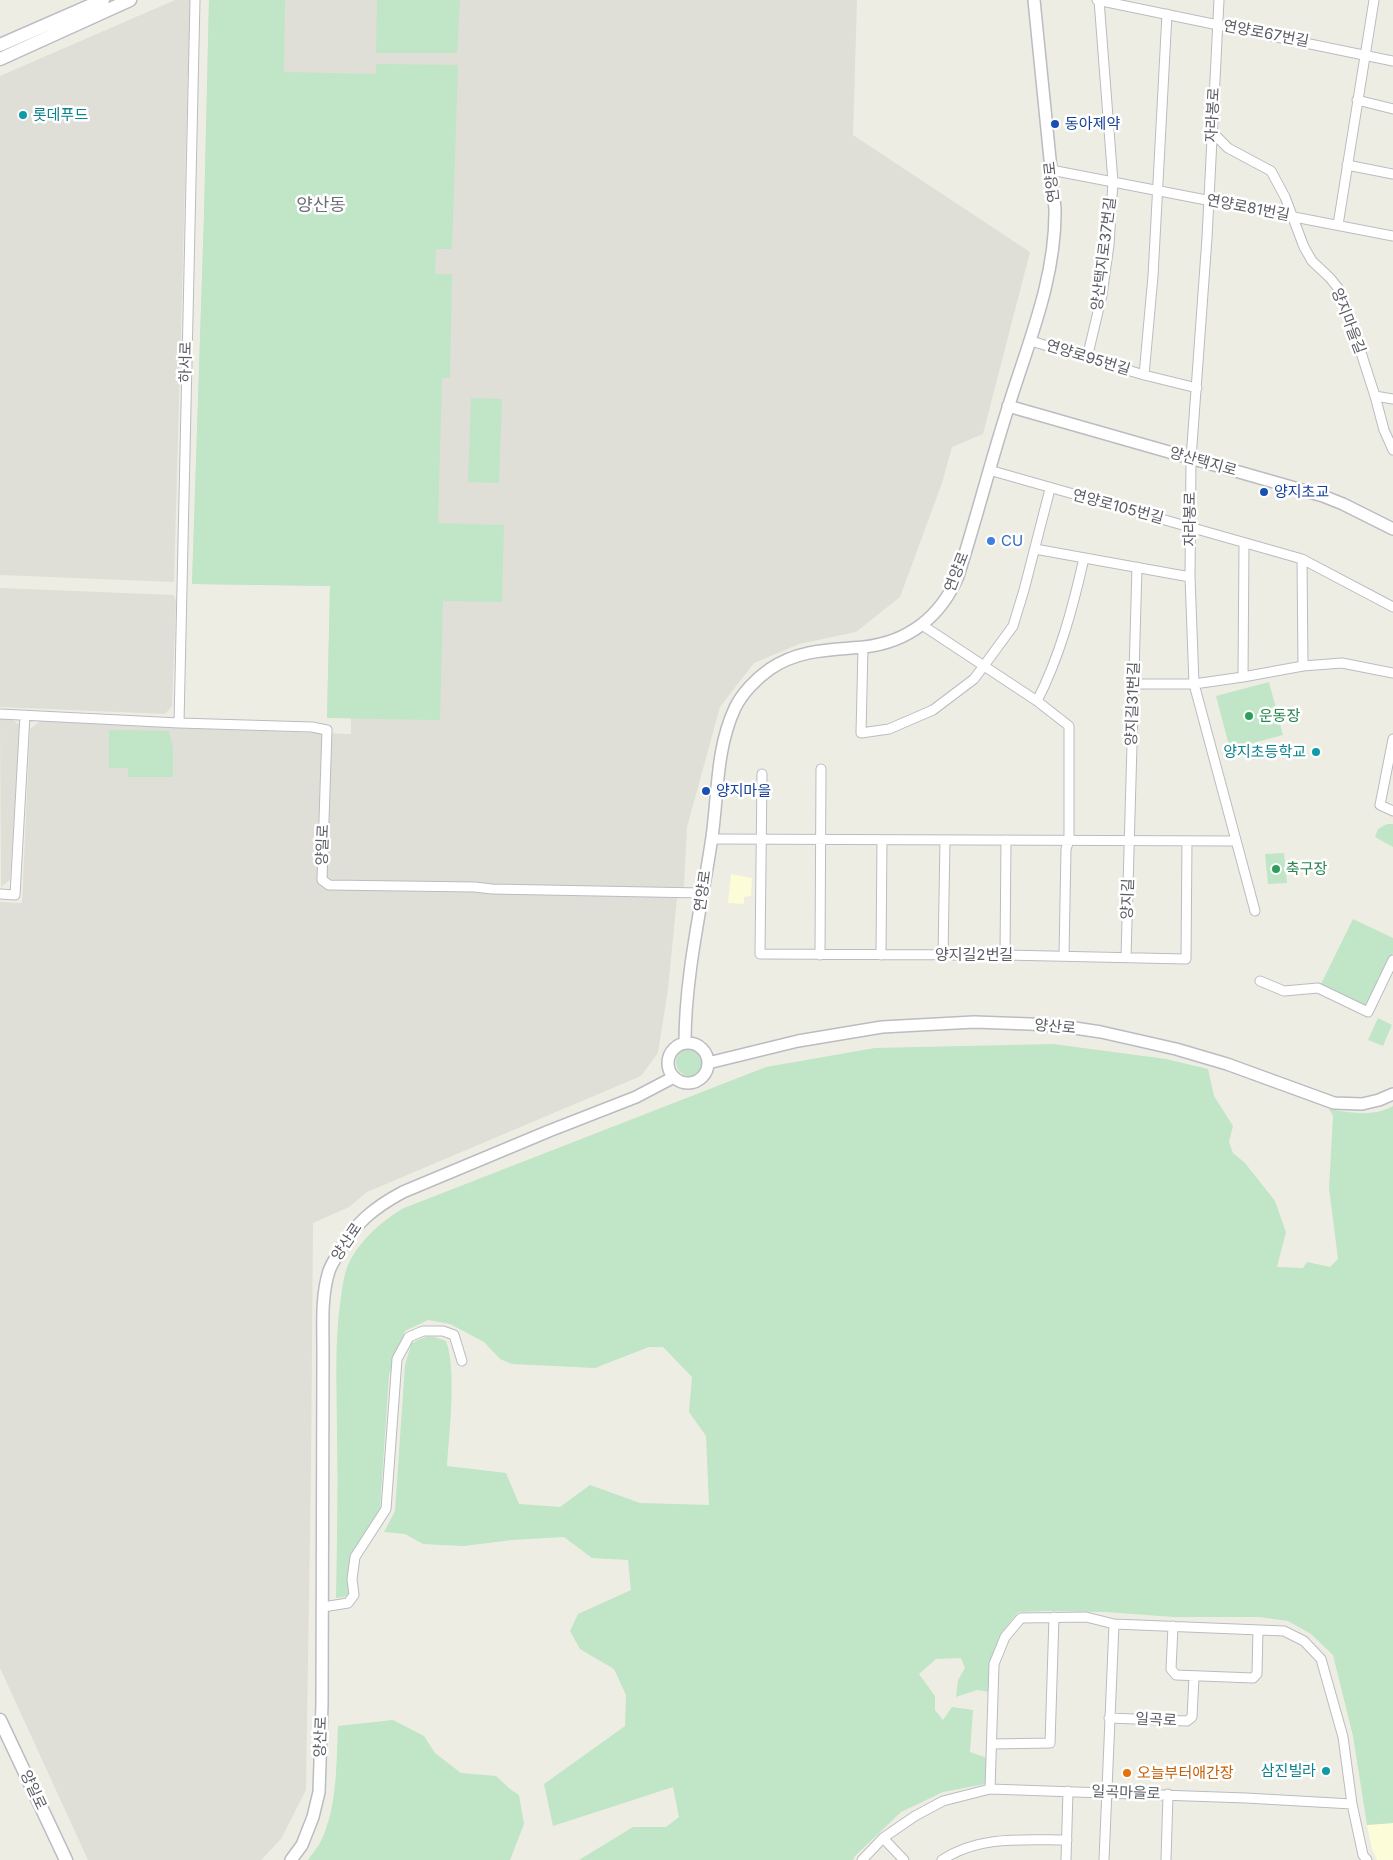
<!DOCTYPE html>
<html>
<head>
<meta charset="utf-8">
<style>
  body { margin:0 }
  canvas { display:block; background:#eeede3 }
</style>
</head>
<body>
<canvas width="1393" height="1860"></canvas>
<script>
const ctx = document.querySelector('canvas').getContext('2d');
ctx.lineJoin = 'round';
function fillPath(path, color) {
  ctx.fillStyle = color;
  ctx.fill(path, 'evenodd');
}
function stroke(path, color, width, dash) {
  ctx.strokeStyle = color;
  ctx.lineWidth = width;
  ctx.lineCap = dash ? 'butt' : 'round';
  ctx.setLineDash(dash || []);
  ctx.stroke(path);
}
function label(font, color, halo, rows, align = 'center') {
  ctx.font = font + ' Inter,"Noto Sans KR",sans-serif';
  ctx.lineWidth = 5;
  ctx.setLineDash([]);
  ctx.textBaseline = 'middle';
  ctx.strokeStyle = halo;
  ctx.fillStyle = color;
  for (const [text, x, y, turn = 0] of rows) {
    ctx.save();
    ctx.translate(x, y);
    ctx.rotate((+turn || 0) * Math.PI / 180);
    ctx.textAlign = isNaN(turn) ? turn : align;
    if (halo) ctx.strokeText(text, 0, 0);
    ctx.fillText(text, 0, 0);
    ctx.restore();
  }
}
const commercial = new Path2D(`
  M731 874 752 878 751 896 744 897V904L728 903Z
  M1393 1823V1860H1377L1372 1849 1367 1825Z`);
const industrial = new Path2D(`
  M175 0H190L174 582 0 575V76Z
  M209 0H857L853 135 1030 252 983 434 952 447 942 483 900 597 856 632 799 644 754 663 720 707 687 827 684 886 677 898 668 989 658 1053 641 1076 367 1192 349 1207 313 1223 311 1467 306 1790 281 1839 261 1860H88L0 1668V902L22 903 30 729 40 721 204 729 351 734V718H327L330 586 192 584 204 216Z
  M0 588 174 595 176 601 172 706 165 714 0 707Z
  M0 719 13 720 20 726 10 880 1 887Z`);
const green = new Path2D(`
  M209 0H285L284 72 376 74V64L458 65 452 249H436L435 274H452L450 378H442L438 523 504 525 502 602 443 601 440 720 327 718 330 586 192 584 204 216Z
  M377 0H460L457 53H376Z
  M471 398 502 399 499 483 468 482Z
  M1269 682 1283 735 1230 749 1216 696Z
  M109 730 169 731 173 749V777H128V768H109Z
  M1387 824H1393V847L1375 837 1378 829Z
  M1284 853 1287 883 1268 884 1265 854Z
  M1353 919 1393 938V953L1367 1006 1321 984Z
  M1378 1018 1392 1025 1383 1046 1368 1040Z
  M1053 1044 1166 1059 1208 1069 1214 1096 1233 1126 1229 1142 1233 1153 1245 1163 1275 1201 1286 1232 1277 1267 1303 1268 1307 1262 1330 1267 1338 1259 1329 1188 1333 1116 1329 1109C1349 1113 1375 1117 1393 1106V1823L1367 1825 1353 1736 1333 1655 1311 1634 1288 1621 1259 1617H1174L1106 1612 1048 1611 1018 1612 1000 1635 989 1664V1692L977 1690 956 1697 958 1680 965 1668 961 1658 936 1659 919 1674 935 1696V1710L943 1720 952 1707 973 1710 970 1752 987 1758 985 1784 943 1792 901 1812 855 1856 853 1860H579L633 1827H666L679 1817 673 1787 553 1826 544 1784 625 1726 626 1695 614 1669 580 1649 570 1631 578 1614 631 1590 628 1560 592 1558 564 1537 512 1540 464 1546 423 1544 405 1534 384 1532 395 1511 405 1365 411 1344C426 1335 430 1335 446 1341 457 1369 449 1434 447 1466L506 1473 519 1504 560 1507 590 1485 640 1503 709 1505 706 1436 689 1412 692 1377 663 1347H649L595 1368 512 1364 500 1359 484 1342 450 1324 428 1320 405 1331 389 1375 380 1509 352 1552 348 1575 350 1594 344 1597 336 1598C337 1543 338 1488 337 1434 337 1388 334 1343 341 1297 343 1285 344 1272 350 1261 361 1239 383 1220 404 1208L766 1067 875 1048Z
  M676 1062a14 14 0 1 1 28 0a14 14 0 1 1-28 0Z
  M393 1720 424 1736 435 1753 461 1773 496 1776 510 1789 519 1795 524 1824 510 1860H308C312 1854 318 1847 321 1841 338 1805 336 1764 338 1726Z`);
const minor = new Path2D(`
  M1097 0 1393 61
  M1219 0 1207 238 1191 459 1190 577 1194 684 1255 911
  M1357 100 1393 109
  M1213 133 1228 148 1271 171 1285 197 1304 247 1312 261 1330 278 1338 288 1345 303 1375 396 1384 430 1393 450
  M1347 165 1393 174
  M1051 170 1393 236
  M1338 225 1374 0
  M1031 341 1144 375 1197 388
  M1087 358 1102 295 1109 245 1113 182 1099 0
  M1144 375 1153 276 1167 14
  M1375 396 1393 399
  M989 470 1302 559 1393 607
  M1035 549 1190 577
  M1302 559 1303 666
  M922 625 1037 701 1069 726V840L1066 849 1064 956
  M863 647 861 733 889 729 933 710 974 679 983 667 1013 626 1024 590 1050 489
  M1243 677 1244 543
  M1134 684H1194L1243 677 1303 666 1342 663 1393 673
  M1037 701C1060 656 1073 607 1084 558
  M0 714 179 723 312 727 327 730 322 880 329 885 475 887 492 889 702 893
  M179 723 195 0
  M1393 739 1380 805 1393 811
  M762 774 760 954 1005 955 1186 959 1187 841
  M712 839 1236 841
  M0 894 15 895 25 715
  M820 955 821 769
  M881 955 882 840
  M943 955 945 840
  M1005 955 1006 840
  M1126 957 1137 567
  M1260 981 1284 991 1318 988 1368 1012 1393 960
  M323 1607 348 1603 354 1595 352 1579 355 1557 386 1509 397 1359 409 1337 423 1331H443L454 1335 462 1361
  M1173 1626 1171 1669 1176 1675 1253 1678 1257 1674 1258 1630
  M1109 1718 1187 1721 1192 1717 1194 1677
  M993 1744 1050 1743 1054 1617
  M990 1789 994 1664 1005 1637 1021 1618 1086 1617 1114 1624 1284 1631 1304 1641 1321 1659 1343 1737 1352 1804
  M883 1838 904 1860
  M862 1860 883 1838 915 1816 943 1801 990 1789 1246 1798 1352 1804 1363 1855 1367 1860
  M942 1860C979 1835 1025 1840 1067 1840
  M1066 1860 1068 1791
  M1104 1860 1114 1624
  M1166 1860 1168 1794`);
const tertiary = new Path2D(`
  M1008 406 1323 496 1343 504 1393 529
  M685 1043C685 974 702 905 712 837 718 795 716 748 735 708 742 693 757 678 770 669 799 649 831 650 864 647 909 642 941 616 958 576 976 520 990 464 1008 408 1028 343 1056 279 1055 209L1034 0
  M668 1063a20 20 0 1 1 40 0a20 20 0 1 1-40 0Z
  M708 1063 798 1041 882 1027 974 1022 1030 1024 1068 1027 1101 1032 1176 1049 1227 1064 1334 1103 1362 1104 1379 1100 1393 1094
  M291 1860 302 1845 313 1817 319 1792 322 1704 323 1351C323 1325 321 1296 329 1271 331 1265 335 1259 338 1254 353 1224 375 1207 403 1192L549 1131 636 1097 674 1077`);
const secondary = new Path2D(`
  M0 45 103 0
  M0 59 130 0
  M0 1720 66 1860`);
const markers = [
  [23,115,5,"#0f9aa8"],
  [1055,124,5,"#1a4fb4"],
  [1264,492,5,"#1a4fb4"],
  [991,541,5,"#3f7fe0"],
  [1249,716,5,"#2e9e5b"],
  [1316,752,5,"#0f9aa8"],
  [706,791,5,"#1a4fb4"],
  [1276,869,5,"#2e9e5b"],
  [1326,1771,5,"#0f9aa8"],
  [1127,1773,5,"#e8710a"]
];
const streetNames = [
  ["연양로67번길",1266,34,11],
  ["자라봉로",1213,115,-87],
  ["연양로",1052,182,-96],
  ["연양로81번길",1248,208,11],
  ["양산택지로37번길",1104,254,-83],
  ["양지마을길",1348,321,69],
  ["연양로95번길",1088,358,17],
  ["하서로",186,362,-89],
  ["양산택지로",1203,462,16],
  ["연양로105번길",1118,507,15],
  ["자라봉로",1190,519,-90],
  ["연양로",957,572,-69],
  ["양지길31번길",1133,704,-88],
  ["양일로",323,845,-88],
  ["연양로",703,891,-82],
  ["양지길",1128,899,-88],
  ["양지길2번길",974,955],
  ["양산로",1055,1027,5],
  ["양산로",347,1242,-56],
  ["일곡로",1156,1720,3],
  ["양산로",321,1737,-88],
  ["양일로",33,1790,65],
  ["일곡마을로",1126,1793,2]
];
const cultureNames = [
  ["롯데푸드",33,115,"left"],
  ["양지초등학교",1306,752],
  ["삼진빌라",1316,1771]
];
const transitNames = [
  ["동아제약",1065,124],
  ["양지초교",1274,492],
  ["양지마을",716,791]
];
const shopNames = [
  ["CU",1001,541]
];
const leisureNames = [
  ["운동장",1259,716],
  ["축구장",1286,869]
];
const foodNames = [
  ["오늘부터애간장",1137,1773]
];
const quarterNames = [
  ["양산동",321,206]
];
fillPath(commercial, '#fdfcd8');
fillPath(industrial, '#dfdfd7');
fillPath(green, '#c0e5c7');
stroke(minor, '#bbbcc2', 11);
stroke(tertiary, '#bbbcc2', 14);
stroke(secondary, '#bcbdc4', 15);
stroke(minor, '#fff', 9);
stroke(tertiary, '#fff', 11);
stroke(secondary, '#fff', 12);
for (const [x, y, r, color] of markers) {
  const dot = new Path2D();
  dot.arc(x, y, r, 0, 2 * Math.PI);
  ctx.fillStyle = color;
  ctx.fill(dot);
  stroke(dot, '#fff', 2);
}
label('15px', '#5b5d64', '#fff', streetNames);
label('15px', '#0d838f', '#fff', cultureNames, 'right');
label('15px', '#164399', '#fff', transitNames, 'left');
label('15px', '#366cbe', '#fff', shopNames, 'left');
label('15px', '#27864d', '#fff', leisureNames, 'left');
label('15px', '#c56008', '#fff', foodNames, 'left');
label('18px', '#6c6f76', '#fff', quarterNames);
</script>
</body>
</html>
